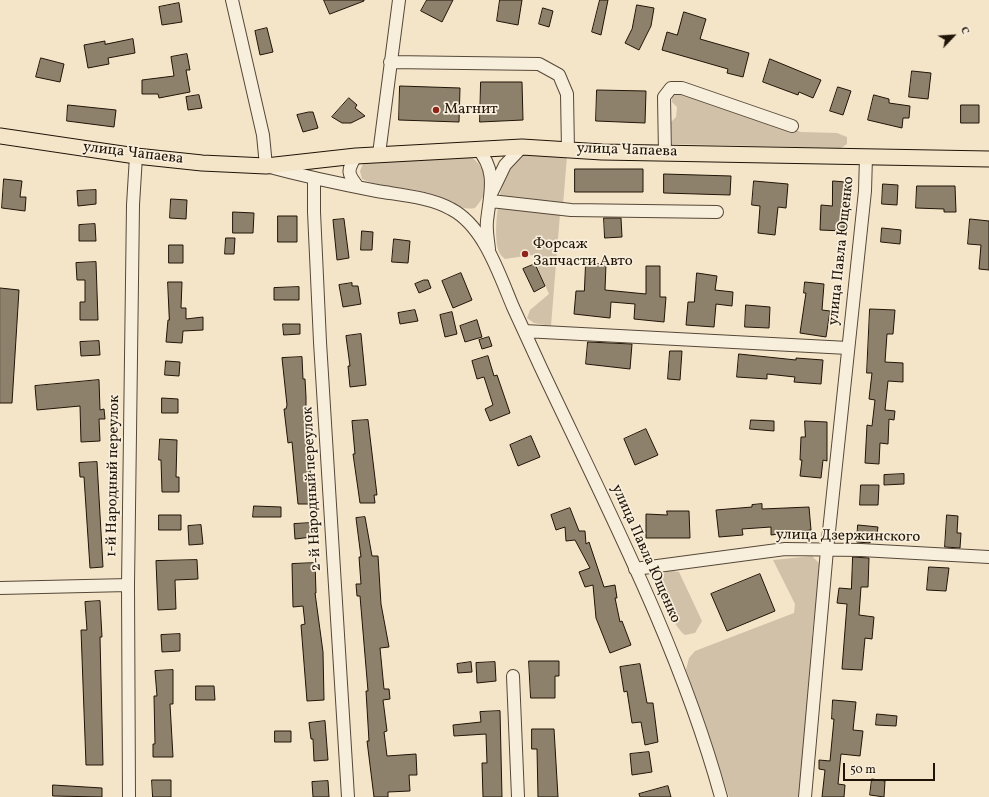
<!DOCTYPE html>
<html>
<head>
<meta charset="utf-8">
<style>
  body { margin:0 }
  #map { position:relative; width:989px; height:797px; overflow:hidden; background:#f4e5c9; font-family:Vollkorn,serif }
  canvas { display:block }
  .north { position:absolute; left:933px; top:16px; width:40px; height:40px; -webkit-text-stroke:3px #f8eedc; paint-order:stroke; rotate:65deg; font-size:11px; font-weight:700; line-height:16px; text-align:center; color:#201407 }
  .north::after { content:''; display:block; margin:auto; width:14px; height:18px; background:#201407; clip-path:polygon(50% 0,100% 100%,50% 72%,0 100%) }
  .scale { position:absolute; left:843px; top:763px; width:92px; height:18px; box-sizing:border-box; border:2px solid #201407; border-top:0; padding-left:5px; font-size:12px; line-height:14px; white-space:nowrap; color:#201407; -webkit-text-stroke:3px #f8eedc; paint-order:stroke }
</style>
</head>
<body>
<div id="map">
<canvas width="989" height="797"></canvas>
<div class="north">С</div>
<div class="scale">50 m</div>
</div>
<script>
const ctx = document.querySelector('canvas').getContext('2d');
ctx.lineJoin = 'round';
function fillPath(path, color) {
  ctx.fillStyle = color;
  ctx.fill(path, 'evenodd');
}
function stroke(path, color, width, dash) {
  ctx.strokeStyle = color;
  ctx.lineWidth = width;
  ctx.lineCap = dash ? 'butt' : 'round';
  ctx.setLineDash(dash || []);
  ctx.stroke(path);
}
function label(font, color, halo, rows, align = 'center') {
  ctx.font = font + ' Vollkorn,serif';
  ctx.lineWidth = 3.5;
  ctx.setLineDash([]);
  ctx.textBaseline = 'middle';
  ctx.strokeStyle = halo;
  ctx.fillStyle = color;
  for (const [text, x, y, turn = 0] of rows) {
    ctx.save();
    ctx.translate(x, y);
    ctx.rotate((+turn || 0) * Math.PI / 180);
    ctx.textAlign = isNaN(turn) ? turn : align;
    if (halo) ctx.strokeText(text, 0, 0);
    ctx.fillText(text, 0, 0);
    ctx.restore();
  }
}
const green = new Path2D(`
  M681 92 801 132 837 133 847 137V144L841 148 672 144 671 122 676 117 677 107 672 102V96Z
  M522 154 567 156 563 205 560 214 551 326 534 323 527 318 530 310 549 294 532 255 505 259C503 257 500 255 499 252 492 236 499 185 508 170 511 165 518 159 522 154Z
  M471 157C491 172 492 189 475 208 460 211 451 201 438 196 414 186 386 190 362 179L360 171 363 164 372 161Z
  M812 556 821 565 813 627 800 797H729L686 670 689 658 695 651 794 613 795 604 773 560Z
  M667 570 679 572 702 621 695 633 685 635C672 625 662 596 659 579Z`);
const building = new Path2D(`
  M324 0H364V1L330 14Z
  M427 0H453L442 22 421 11Z
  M500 0H522L518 25 497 21Z
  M600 0H608L601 35 592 32Z
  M179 3 182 22 162 25 159 7Z
  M637 5 654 8 651 26 639 50 625 43 632 29Z
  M543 8 553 11 549 27 539 24Z
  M684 12 706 19 700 39 749 53 743 77 727 73 728 69 662 50 667 32 677 35Z
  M267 28 273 52 260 55 255 31Z
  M133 39 135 53 108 58 109 64 88 68 84 45 105 41V44Z
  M187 54 190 70H186L190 92 159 98 158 94H142V80L174 76 171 57Z
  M41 58 64 64 60 82 36 77Z
  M770 59 821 80 813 98 799 92 798 95 763 82Z
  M912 71 931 73 928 99 909 97Z
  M481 82H522L523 120 480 122Z
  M400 86 460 88 459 122 399 120Z
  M838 87 851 91 843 115 830 111Z
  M597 90 646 91 645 123 596 121Z
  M199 95 202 108 188 110 186 97Z
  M874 95 889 99V103L910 106 909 118H903L902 128 868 120Z
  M349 98 357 105 355 108 365 116 351 123H342L332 117Z
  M68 105 116 110 114 127 67 121Z
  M961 105H979V123H961Z
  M309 112H313L318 128 303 132 297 115Z
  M575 169H643V192H575Z
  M664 174 731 176 730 195 664 193Z
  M4 179 22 181 20 197H26L25 211 2 208Z
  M754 181 788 184 786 208 778 207 775 235 758 233 760 206 752 205Z
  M833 181 846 182 844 231 820 230 821 205 832 206Z
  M883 184 898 185 897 205 882 204Z
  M917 186H955L956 212H944V209L916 208Z
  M96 190V204L78 206 77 191Z
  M171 199 187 200 186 219 170 218Z
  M233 212 254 213 253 233H233Z
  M278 216H297V242H278Z
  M604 218H621L622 237 605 238Z
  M344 219 349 258 337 260 333 220Z
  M970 219 989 221V270L979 269 981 245 968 244Z
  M95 224 96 241H79V225Z
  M882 228 901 230 900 244 881 242Z
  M362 231 373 232 372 250H361Z
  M226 238H235L234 254H225Z
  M394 239 410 241 408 263 392 262Z
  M169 245H183V263H169Z
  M96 262 98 320H80V302H85V280H77L76 263Z
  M586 263 606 264 605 290 646 294V266H660V297H666L664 322 634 319 635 304 611 302 610 318 574 314 576 291H584Z
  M535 264 545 286 534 292 523 269Z
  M461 273 472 300 453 308 442 281Z
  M697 273 717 276 715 290 733 292 732 306 716 304 714 327 686 325 688 302H694Z
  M424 280H428L431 288 419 293 415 284Z
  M168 282H182L181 308H186V319L203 317V330L183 331 182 343 166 342 168 320H169Z
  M805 282 824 284 822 310 830 311 826 337 800 333 806 293H804Z
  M352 283V286H358L361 304 343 307 339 285Z
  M299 287V300H274V288Z
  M0 288 19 290 12 403H0Z
  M746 305 770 307 769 328 745 327Z
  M870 309 895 310 893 334H887L885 362 903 363V382L888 381 885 410 895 411 894 420 889 419 888 444 880 443 879 464 865 463 867 425 872 426 875 400 869 399 872 373H867Z
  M415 310 418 321 400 324 398 313Z
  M452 312 457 334 445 337 440 315Z
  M477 320 482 337 465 342 460 326Z
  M283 324H300V334L284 335Z
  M361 334 366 385 350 387 348 366H350L346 336Z
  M489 337 492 346 482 349 479 340Z
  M99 341 100 355 81 356 80 342Z
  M588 342 632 344 630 369 586 364Z
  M670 351H682L680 380 668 379Z
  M739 354 796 360V358L823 360 821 384 794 382 795 377 767 374V379L737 377Z
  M488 356 494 376 497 375 510 413 490 421 485 409 493 405 484 377 477 379 472 361Z
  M302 357 303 379H305L306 397V416L312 469H310L311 484 310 504H298L292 442 288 443 284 409H286L287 405 282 358Z
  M166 361 180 362 179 376 165 375Z
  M99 380 100 410 104 409 105 419H99L100 441 81 442 80 406 37 410 35 386Z
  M162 398 178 399V413H162Z
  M368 420 377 495H374L375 503H360L353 454H355L352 421Z
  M751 420 774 421V431L750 429Z
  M805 421 827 422V461L823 460 821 478 800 476 802 460H800L801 437H805Z
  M646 429 658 455 635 465 624 439Z
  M531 436 540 457 518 466 510 445Z
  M160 439 177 440 176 477H179V492H162L161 460H159Z
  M97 462 103 567 90 568 84 477H80L79 463Z
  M904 474V484L884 485V475Z
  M861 485H879L878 505H860Z
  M762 504V509L809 507 811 530 771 535V527L742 529 743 535 719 537 716 510 752 507V505Z
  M254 506 281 507V517H253Z
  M570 508 579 531H585L586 544 589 542 604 587 615 585 617 598H615L620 622 622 621 631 645 610 653 596 618 593 585 585 587 579 572 590 568 575 540 566 541 565 527 556 530 551 515Z
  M667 511H689L690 538H646V514L667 515Z
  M159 515H181V530H159Z
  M947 515 958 516 957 533H961L960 548 945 547Z
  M365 517 372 556H378L381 604 389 647 380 648 384 689H389L390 699 383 700 387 731 384 732 387 756 416 754 417 775H409L410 791 388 792V797H374L367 741H369L366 691H368L360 596H357L356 584H361L359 557H361L356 518Z
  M311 523 312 537 295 539 294 524Z
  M201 525 203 544 189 545 188 526Z
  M858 525 878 527 876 541 870 540V543L857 542Z
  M853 557 869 558 868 587H861L859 615 874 617 872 639 865 638 862 670 842 669 847 604 837 603 839 588 851 589Z
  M197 560 198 579 175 580 176 609 158 610 156 561Z
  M315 563 316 593H315L323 652 324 700 307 701 301 625 305 624 303 606 293 607 292 564Z
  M929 567 949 568 946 591 927 590Z
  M760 574 775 611 727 631 711 594Z
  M100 601 102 637H100L103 765H86L81 630H87L85 602Z
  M180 634V651L162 652 161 635Z
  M529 661H559V676H555V698H531Z
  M471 662 472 672 458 673 457 664Z
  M495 662 496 681 477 683 476 663Z
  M640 664 647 703H653L658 742 645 745 641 722 632 723 627 691 624 692 620 667Z
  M173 670V704H170L173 757H153V744H155L154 696H157L155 671Z
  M196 686H214L215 700H196Z
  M833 700 856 702 853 730 863 731 860 756 841 754 838 784 845 785 844 797H822L825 770 819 769V760L830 761 834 719H832Z
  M500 711 502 797H483L482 763H487L486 734 454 736 453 725 481 722 480 712Z
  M877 714 897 716 896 726 876 725Z
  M325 721 328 760 314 761 313 739H311L309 723Z
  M532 729H554L558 797H538L537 749H532Z
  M275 731H291V742H275Z
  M649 752 652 772 632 775 630 754Z
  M872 779 885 781 884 797 870 795Z
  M152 780H171V797H153Z
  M328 781 329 797H313L312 782Z
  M53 785 102 788V797L53 796Z
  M668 786 671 797H640L639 794Z`);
const minor = new Path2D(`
  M232 0 263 135 266 166C303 176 340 184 377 191 400 195 430 197 451 209 484 226 499 274 513 307 522 327 532 348 541 368 607 508 680 648 721 797
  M390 62 539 64 559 75 567 94 568 150
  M477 148C498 171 490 193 487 221 486 230 488 240 489 249
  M665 153 664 97 671 88H682L792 126
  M379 154 399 0
  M356 156C347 171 347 173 358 187
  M314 179V212L320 342 348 797
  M492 192 505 165 522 147
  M491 201 571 210 717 212
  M524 331 848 348
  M635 569 785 549 861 550 989 557
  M0 588 128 585
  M513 676 518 797
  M129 797 128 585 133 205 136 156
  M805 797 827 550 865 191 866 157`);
const major = new Path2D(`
  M0 136 136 156 202 163 266 166 356 156 522 147 602 152 989 159`);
const markers = [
  [436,110,4,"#8f2418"],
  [525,254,4,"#8f2418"]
];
const poiNames = [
  ["Магнит",444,110],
  ["Форсаж",533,245],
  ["Запчасти Авто",533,262]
];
const streetNames = [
  ["улица Чапаева",627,151,2],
  ["улица Чапаева",133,154,7],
  ["улица Павла Ющенко",842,251,-84],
  ["1-й Народный переулок",114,476,-89],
  ["2-й Народный переулок",313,489,-93],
  ["улица Дзержинского",848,537,1],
  ["улица Павла Ющенко",645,554,66]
];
fillPath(green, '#d0c1a8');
fillPath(building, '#8e816c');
stroke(building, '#201407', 1);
stroke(minor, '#554838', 14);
stroke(major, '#201407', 17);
stroke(minor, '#f8eedc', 12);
stroke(major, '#f4e5c9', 15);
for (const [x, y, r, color] of markers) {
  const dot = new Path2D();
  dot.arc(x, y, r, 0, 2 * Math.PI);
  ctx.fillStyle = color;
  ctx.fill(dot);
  stroke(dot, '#f8eedc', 1.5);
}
label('15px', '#201407', '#f8eedc', poiNames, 'left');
label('15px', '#201407', '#f8eedc', streetNames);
</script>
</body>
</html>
